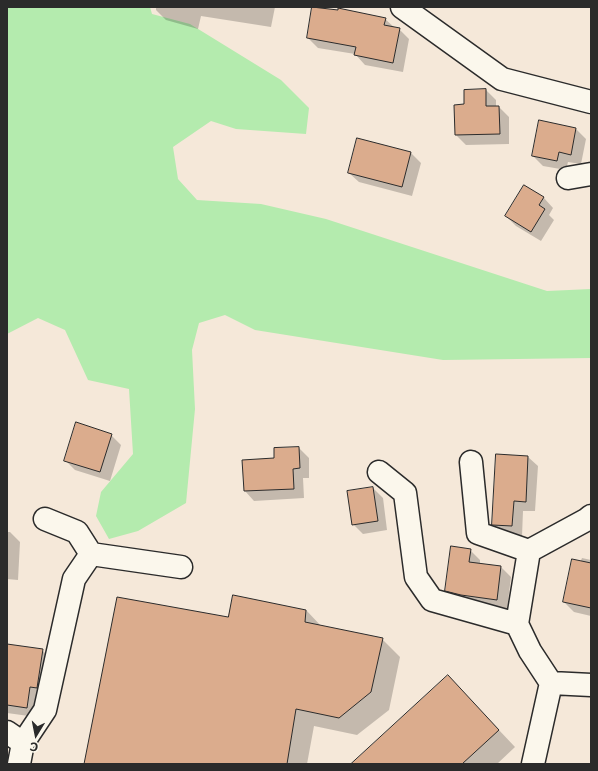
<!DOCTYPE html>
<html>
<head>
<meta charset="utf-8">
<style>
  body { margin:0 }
  #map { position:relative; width:598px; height:771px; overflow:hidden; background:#f5e8d9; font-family:"Playpen Sans",sans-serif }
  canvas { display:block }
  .frame { position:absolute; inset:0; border:8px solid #2b2b2b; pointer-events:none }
  .north { position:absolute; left:16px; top:715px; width:40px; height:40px; -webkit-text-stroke:3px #fbf7ec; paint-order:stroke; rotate:190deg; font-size:11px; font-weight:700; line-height:16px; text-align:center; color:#2b2b2b }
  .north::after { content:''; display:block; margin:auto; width:14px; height:18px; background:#2b2b2b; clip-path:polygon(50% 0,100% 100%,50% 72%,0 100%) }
</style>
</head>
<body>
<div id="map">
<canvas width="598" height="771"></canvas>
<div class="frame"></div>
<div class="north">С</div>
</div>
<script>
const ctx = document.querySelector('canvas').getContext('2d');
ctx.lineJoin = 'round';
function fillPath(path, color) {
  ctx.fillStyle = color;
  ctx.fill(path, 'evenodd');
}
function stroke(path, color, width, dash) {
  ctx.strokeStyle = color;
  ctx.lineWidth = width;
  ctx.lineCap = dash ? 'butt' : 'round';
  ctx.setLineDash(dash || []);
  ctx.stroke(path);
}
const green = new Path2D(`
  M7 7H150L152 14 190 24 281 80 309 108 306 134 236 129 211 121 173 147 178 179 197 200 261 204 326 219 547 291 591 289V358L443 360 255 330 225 315 199 323 192 350 195 409 186 503 138 531 109 539 96 516 101 492 133 454 129 389 88 380 65 330 38 318 7 334Z`);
const shadow = new Path2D(`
  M156 7H275L271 27 201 16 198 29 166 20 156 10Z
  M313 7 385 19 395 28 399 29 409 39 403 72 365 65 355 54 318 48 308 38Z
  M486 90 496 100V107H499L509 117V144L466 145 456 135 465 105Z
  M539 122 576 129 586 139 581 164 568 162 566 170 543 166 533 156Z
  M411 153 421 163 412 196 359 182 349 173Z
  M525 186 544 198 553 208 549 215 554 220 541 241 516 226 506 216Z
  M111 435 121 445 110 481 75 470 65 460Z
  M299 448 309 458V478H303L304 498 254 501 245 491 275 459Z
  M528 457 538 466 535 511H523L522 536 503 534 493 524Z
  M373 488 383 498 387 530 363 534 353 524Z
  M7 532H10L20 542 18 580 7 579Z
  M470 550 480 560V565L501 567 511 577 507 609 472 605 456 600 446 590Z
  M582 558 591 560V616L574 612 564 602Z
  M306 610 322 627 382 639 400 657 389 710 357 735 314 726 307 764H88L228 618Z
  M7 645 42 650 52 660 36 717 7 713Z
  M464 693 515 747 497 764H352Z`);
const building = new Path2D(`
  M312 7 338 10V8L386 18 384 25 400 28 393 63 354 55 356 47 307 38Z
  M486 89V106H499L500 134 455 135 454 105 464 104V90Z
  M539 120 576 128 571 155 559 152 557 161 532 156Z
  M357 138 411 152 402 187 348 173Z
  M524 185 544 197 539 205 545 209 531 232 505 216Z
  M76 422 112 434 100 472 64 461Z
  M299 447 300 468 293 469 294 489 244 491 242 460 274 458V448Z
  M496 454 528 456 526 502 514 501 512 526 492 525Z
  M373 487 378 521 352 525 347 491Z
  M451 546 471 549 469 562 501 566 497 600 461 595 445 591Z
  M572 559 591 563V608L563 602Z
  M233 595 306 610 305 622 383 638 371 692 339 718 296 709 287 764H84L117 597 228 617Z
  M7 644 43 649 37 688 30 687 27 708 7 705Z
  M448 675 499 730 462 764H351Z`);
const minor = new Path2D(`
  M402 7 502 79 591 102
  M568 178 591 174
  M471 462 478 533 529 551
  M379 472 405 493 416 577 432 600 517 624
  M45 519 77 532 91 554 181 567
  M551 683 591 685
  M7 732 23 743
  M19 764 23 743 45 710 74 579 91 554
  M533 764 551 683 530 651 517 624 529 551 586 520 591 516`);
fillPath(green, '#b4ebae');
fillPath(shadow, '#0003');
fillPath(building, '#dbac8d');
stroke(building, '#2b2b2b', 1);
stroke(minor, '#2b2b2b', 25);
stroke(minor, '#fbf7ec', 22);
</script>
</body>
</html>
